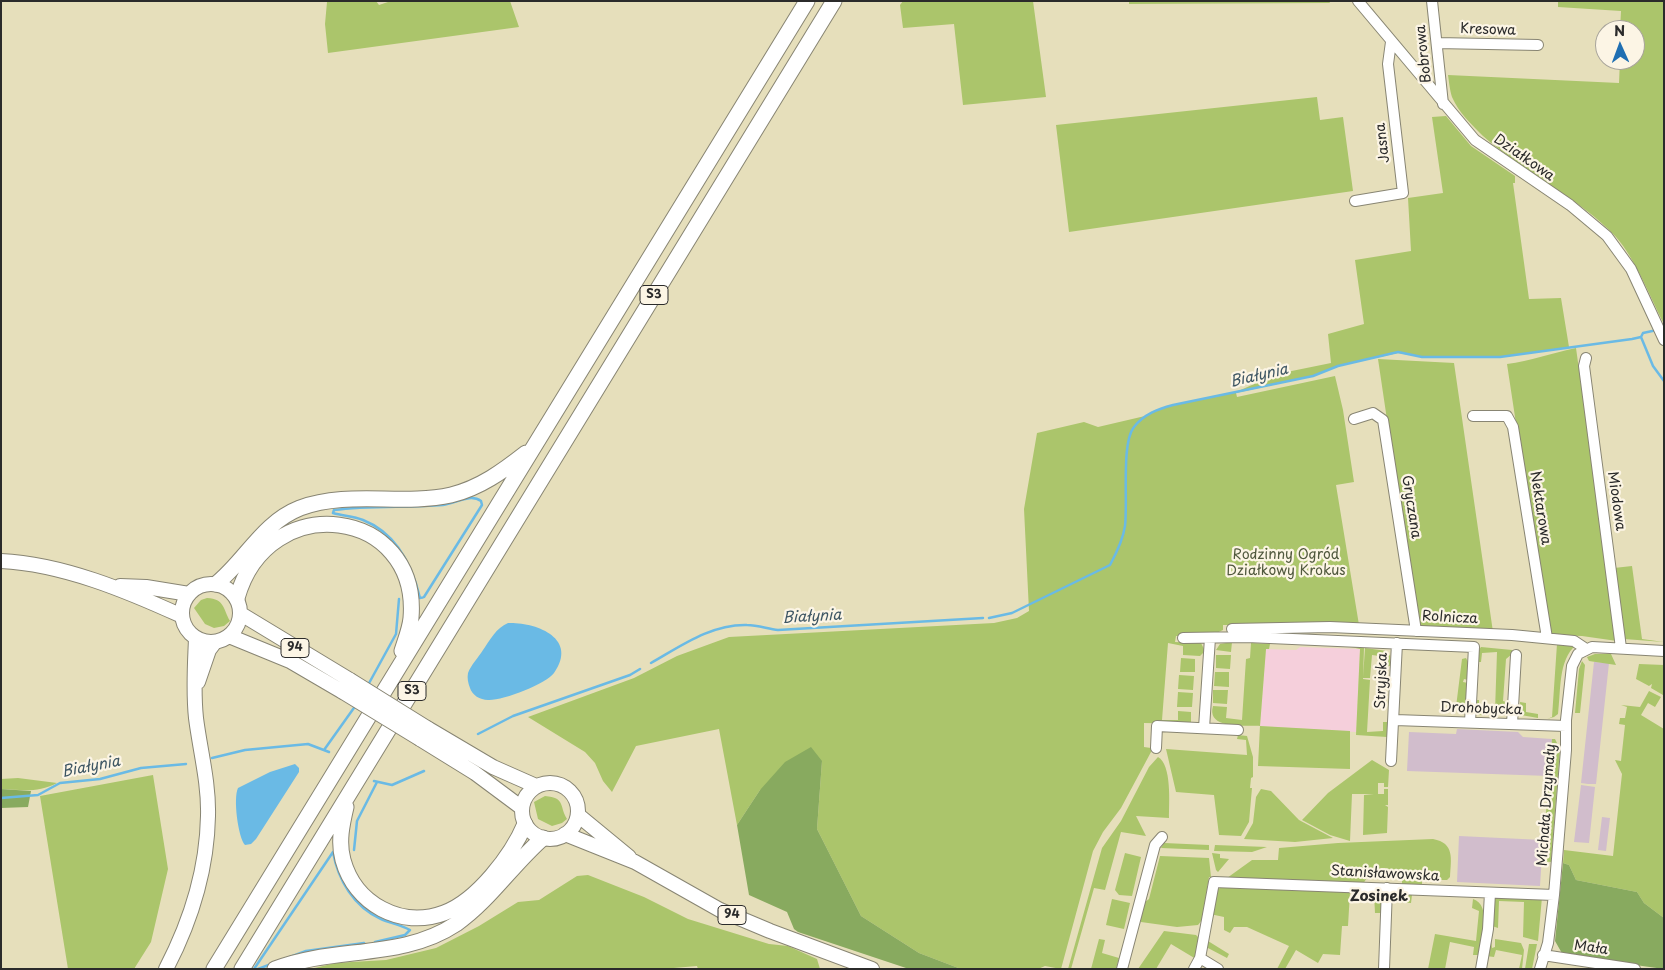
<!DOCTYPE html>
<html>
<head>
<meta charset="utf-8">
<style>
  body { margin:0 }
  #map { position:relative; width:1665px; height:970px; overflow:hidden; background:#e6dfbb; font-family:"Playpen Sans",sans-serif }
  canvas { display:block }
  .frame { position:absolute; inset:0; border:2px solid #2b2b2b; pointer-events:none }
  .north { position:absolute; left:1595px; top:20px; width:50px; height:50px; box-sizing:border-box; background:#fcf5e5; border:1px solid #a8a49b; border-radius:50%; rotate:358deg; font-size:14px; font-weight:700; line-height:20px; text-align:center; color:#2b2b2b }
  .north::after { content:''; display:block; margin:auto; width:18px; height:22px; background:#1f6fb2; clip-path:polygon(50% 0,100% 100%,50% 72%,0 100%) }
</style>
</head>
<body>
<div id="map">
<canvas width="1665" height="970"></canvas>
<div class="frame"></div>
<div class="north">N</div>
</div>
<script>
const ctx = document.querySelector('canvas').getContext('2d');
ctx.lineJoin = 'round';
function fillPath(path, color) {
  ctx.fillStyle = color;
  ctx.fill(path, 'evenodd');
}
function stroke(path, color, width, dash) {
  ctx.strokeStyle = color;
  ctx.lineWidth = width;
  ctx.lineCap = dash ? 'butt' : 'round';
  ctx.setLineDash(dash || []);
  ctx.stroke(path);
}
function label(font, color, halo, rows, align = 'center') {
  ctx.font = font + ' "Playpen Sans",sans-serif';
  ctx.lineWidth = 4.5;
  ctx.setLineDash([]);
  ctx.textBaseline = 'middle';
  ctx.strokeStyle = halo;
  ctx.fillStyle = color;
  for (const [text, x, y, turn = 0] of rows) {
    ctx.save();
    ctx.translate(x, y);
    ctx.rotate((+turn || 0) * Math.PI / 180);
    ctx.textAlign = isNaN(turn) ? turn : align;
    if (halo) ctx.strokeText(text, 0, 0);
    ctx.fillText(text, 0, 0);
    ctx.restore();
  }
}
const built = new Path2D(`
  M1300 647 1360 649 1356 732 1260 726 1266 649 1296 650Z`);
const industrial = new Path2D(`
  M1594 662 1609 663 1596 784H1588L1581 783Z
  M1457 729 1518 732 1523 737 1552 739 1549 776 1407 771 1409 732 1456 734Z
  M1581 785 1595 787 1589 843 1574 842Z
  M1602 817 1610 818 1606 851 1598 850Z
  M1459 836 1543 840 1540 886 1457 882Z`);
const green = new Path2D(`
  M376 1 379 5 391 1H510L519 27 328 53 325 24 327 2Z
  M903 1H1033L1046 97 963 105 954 24 903 28 900 5Z
  M1129 1H1329L1330 3 1129 4Z
  M1558 1H1664V324C1651 299 1635 258 1616 237 1580 198 1524 173 1483 136 1471 124 1459 113 1452 97 1450 91 1449 82 1448 75L1619 83 1620 60H1635V30H1620L1621 11 1558 7Z
  M1317 97 1320 120 1343 117 1353 191 1069 232 1056 125Z
  M1446 116 1471 146 1515 176V183H1513L1529 299 1561 298 1569 347 1500 357 1456 358 1422 357 1398 353 1338 366 1313 376 1236 393 1237 397 1335 376 1343 410 1354 482 1336 485 1359 625H1223V630L1212 635 1176 636 1175 642 1201 643 1205 651 1200 656 1183 655V646L1168 643 1162 720H1178V711L1191 712V724L1144 723V747L1151 748V752L1121 808 1103 832 1093 851 1061 969 1045 966 1038 969H961L919 953 861 916 817 829 822 761 760 790 737 825 719 729 636 746 612 792 603 781 595 763 585 752 528 717 634 678 677 656 729 637 994 623 1017 618 1029 611 1024 509 1037 433 1084 422 1098 427 1145 416 1151 412 1173 405 1236 392 1277 374 1331 363 1328 334 1364 324 1355 260 1411 251 1408 198 1443 193 1432 117Z
  M1576 348 1617 641 1582 636 1548 635 1507 364C1530 361 1552 353 1576 348Z
  M1378 359 1454 363 1493 632 1418 629Z
  M1632 566 1642 639 1664 642 1624 639 1614 568Z
  M207 598C225 599 223 609 230 621L224 626 214 628 205 624 194 608 201 600Z
  M1232 642 1231 652 1216 650 1220 644Z
  M1251 643 1270 644 1269 649H1266L1260 726 1350 731V769L1258 766 1260 726C1246 725 1206 730 1213 706L1227 707 1226 718 1242 720 1246 659 1250 658Z
  M1557 644 1576 645C1558 660 1561 691 1558 714L1554 717 1547 719 1552 717Z
  M1351 647 1364 648 1363 679 1370 680 1367 732 1383 731V722H1387V737L1356 735 1360 649Z
  M1481 647 1512 650V654L1506 659 1503 701 1506 702 1505 710 1501 714 1479 715 1475 710V700H1479V709L1495 711 1497 652 1482 653 1481 662H1477L1478 651Z
  M1365 648 1387 651 1390 656V666H1386L1387 657 1372 655 1370 678H1363Z
  M1595 654H1611L1616 665 1589 661 1587 657Z
  M1216 655H1231L1230 669 1216 668Z
  M1181 658 1195 659V672H1180Z
  M1466 658 1468 662V680L1464 679 1463 682 1468 683 1466 707H1456L1462 659Z
  M1582 661 1585 665 1580 713H1575L1579 669Z
  M1639 664 1664 665 1663 695 1651 688 1652 684 1649 686 1636 679Z
  M1215 672H1229V687L1214 686Z
  M1179 675 1194 676 1193 690 1178 689Z
  M1213 690H1228L1227 704 1213 703Z
  M1649 691 1661 697 1655 707 1648 703 1641 715 1664 729V918L1644 903 1637 892 1576 880 1569 865 1563 863 1564 850 1613 856 1622 774 1615 760 1621 761 1625 725 1619 724 1620 718H1625L1627 707 1621 705 1640 707Z
  M1178 692 1193 693 1192 707H1177Z
  M1520 702 1526 703V712L1538 714V718L1521 715Z
  M1238 735 1247 736 1253 757V777L1251 778 1250 788H1252L1249 822 1241 836 1219 835 1214 795 1176 792 1166 749 1247 755 1246 740 1237 739Z
  M1552 739H1555L1560 749 1551 862 1542 861Z
  M1158 757C1172 765 1169 803 1169 818L1136 816 1146 836 1121 832 1105 890 1094 888 1071 969H1068L1102 848 1121 821 1149 767Z
  M1372 760 1389 770 1388 787H1384V783H1378V794H1384V789H1388V805H1385L1388 807 1387 833 1363 835 1364 795 1374 794H1352L1350 841 1330 835 1302 820 1328 793Z
  M153 775 168 869 151 942 134 969H68L40 796Z
  M18 778 57 783C38 793 22 790 1 789V779Z
  M1261 789 1271 791 1299 820 1333 838 1295 842 1244 839 1253 823 1256 797Z
  M545 796C566 798 559 806 567 819L562 823 552 826 538 819 534 802Z
  M1433 839C1455 843 1451 859 1450 877L1447 880H1422V885L1402 884V877L1368 876 1363 884 1227 878 1252 860H1278L1279 848 1338 843Z
  M1164 843 1209 845V850L1161 848Z
  M1215 845 1267 847 1252 852 1214 851Z
  M1125 853 1141 857 1132 896 1119 895 1115 890Z
  M1212 853 1220 854V858L1229 859 1218 872 1216 870Z
  M1160 856 1209 858 1211 877H1209L1202 920 1198 925 1177 927 1141 922V905L1149 899Z
  M588 875 644 897 688 919 769 944 788 946 817 959 820 969H698L697 966 662 969H311L335 963 386 960 436 948 479 926 518 902 539 900 577 876Z
  M1221 887 1344 889 1345 892H1350L1348 926H1342L1340 955 1323 954 1318 963 1296 950 1285 969H1277L1289 946 1247 927H1234L1230 933 1224 930V917L1210 914 1216 891Z
  M1374 893 1381 896V913H1375Z
  M1396 895H1412L1411 903 1393 902Z
  M1493 897H1542L1538 941 1523 937 1524 902 1499 901 1498 928 1492 926Z
  M1112 899 1130 903 1124 929 1106 925Z
  M1473 899C1492 905 1482 940 1481 955H1473L1474 947 1450 942 1445 969H1428L1435 934 1476 941 1479 911 1472 908Z
  M1164 931 1196 935 1199 938 1196 959 1171 944 1156 969H1138Z
  M1099 939 1105 940 1102 953 1119 958 1116 969H1091Z
  M1495 939 1521 943 1524 950 1522 969H1519L1522 955 1496 950 1494 957 1486 956 1491 940 1492 948 1495 947Z
  M1208 941 1229 954 1227 958 1208 948Z
  M1529 944H1537L1532 969H1525Z`);
const forest = new Path2D(`
  M811 747 822 761 817 829 861 916 919 953 961 969H909L798 932 794 929 787 912 749 895 737 825 760 790 785 762Z
  M1 789 31 791 28 807 1 808Z
  M1563 863 1569 865 1576 880 1637 892 1644 903 1664 918V969L1563 955 1555 941Z`);
const water = new Path2D(`
  M508 623C536 622 579 638 554 673 546 684 502 701 488 700 480 700 472 695 470 688 468 683 467 678 468 673 471 665 478 658 483 650 490 640 496 628 508 623Z
  M295 764 299 768V772L256 839 251 844 245 845C238 837 233 798 238 788L270 772Z`);
const stream = new Path2D(`
  M1641 337 1653 366 1664 381
  M418 597C420 598 422 598 424 597L482 505 481 501C470 493 455 504 443 505 407 508 370 505 334 510L333 513C343 516 353 516 363 520 396 533 412 565 420 598
  M989 618 1012 613 1110 565C1117 552 1123 540 1125 526 1128 503 1121 443 1134 427 1144 414 1158 409 1173 405L1313 376 1338 366 1398 352 1422 357H1500L1632 339 1641 337 1643 333 1657 330
  M651 663C681 646 711 624 747 625 758 625 768 629 778 630L983 618
  M368 685 396 634 399 599
  M478 734 513 716 630 675 640 669
  M324 750 356 705
  M212 758 245 750 308 744 329 752
  M374 781 392 785 424 771
  M1 798 38 795 60 783 100 779 141 768 186 764
  M354 850 357 821 377 782
  M333 852C338 880 354 907 381 919 390 923 401 925 410 930L405 935 375 942
  M254 969 333 852
  M258 969 306 951 364 943`);
const minor = new Path2D(`
  M1358 1 1475 140 1570 205 1607 236 1631 269 1664 340
  M1432 1 1443 104
  M1437 43 1538 45
  M1355 201 1403 193 1388 64 1391 42
  M1586 358 1584 366 1621 648
  M1473 416H1507L1513 427 1547 638
  M1354 419 1373 413 1383 420 1416 631
  M1232 629 1330 627 1512 635 1574 641 1586 649
  M1183 638 1247 637 1474 647 1470 722
  M1395 720 1566 726
  M1512 724 1516 655
  M1204 728 1210 638
  M1156 748 1157 726 1238 730
  M1391 761 1397 643
  M1543 955 1635 969
  M1200 958 1218 969
  M1122 969 1155 845 1162 837
  M1194 969 1200 958 1214 882 1554 895
  M1384 969 1387 888
  M1481 969 1488 929 1490 893
  M1540 969 1548 943 1554 895 1566 750V720L1572 666 1578 654 1592 647 1664 651`);
const major = new Path2D(`
  M1 561C63 564 127 591 182 616
  M182 613a29 29 0 1 1 58 0a29 29 0 1 1-58 0Z
  M120 586 146 587 189 594
  M241 614 350 680
  M229 636 290 661 343 692
  M198 682 209 650 215 642
  M427 728 493 767 536 786
  M420 739 475 773 522 808
  M522 811a28 28 0 1 1 56 0a28 28 0 1 1-56 0Z
  M578 815 629 857
  M565 834 635 862 720 910 770 931 872 969
  M166 969C191 921 207 871 208 816 209 783 200 750 196 718 193 690 195 665 196 638`);
const highway = new Path2D(`
  M216 584C246 560 262 523 300 508 349 490 401 506 451 495 480 488 503 471 526 453
  M237 598C268 487 420 508 411 618 410 629 405 641 402 651
  M346 807C342 824 338 842 343 860 355 904 401 929 444 913 477 901 512 855 525 824
  M214 969 807 1
  M242 969 834 1
  M275 969C333 946 402 960 456 924 490 900 512 865 543 838`);
const majorBridge = new Path2D(`
  M350 680 427 728
  M343 692 420 739`);
const shields = [
  [654,295,28],
  [295,648,28],
  [412,691,28],
  [732,915,28]
];
const shieldNames = [
  ["S3",654,295],
  ["94",295,648],
  ["S3",412,691],
  ["94",732,915]
];
const streetNames = [
  ["Kresowa",1488,30,2],
  ["Bobrowa",1424,54,-96],
  ["Jasna",1383,143,-97],
  ["Działkowa",1524,158,35],
  ["Miodowa",1616,501,82],
  ["Gryczana",1411,507,81],
  ["Nektarowa",1540,508,81],
  ["Rolnicza",1450,618,3],
  ["Stryjska",1382,681,-88],
  ["Drohobycka",1481,709,2],
  ["Michała Drzymały",1547,805,-86],
  ["Stanisławowska",1385,874,3],
  ["Mała",1591,948,8]
];
const parkNames = [
  ["Rodzinny Ogród",1286,555],
  ["Działkowy Krokus",1286,571]
];
const waterNames = [
  ["Białynia",1259,376,-13],
  ["Białynia",812,617,-3],
  ["Białynia",91,767,-11]
];
const neighbourhoodNames = [
  ["Zosinek",1379,897]
];
fillPath(built, '#f5cfdb');
fillPath(industrial, '#d1bdcc');
fillPath(green, '#abc56b');
fillPath(forest, '#88aa5f');
fillPath(water, '#6abae5');
stroke(stream, '#6abae5', 2.5);
stroke(minor, '#888573', 12);
stroke(major, '#888573', 16);
stroke(highway, '#888573', 17);
stroke(minor, '#fff', 10);
stroke(major, '#fff', 14);
stroke(highway, '#fff', 15);
stroke(majorBridge, '#888573', 16, []);
stroke(majorBridge, '#fff', 14);
for (const [x, y, w] of shields) {
  const box = new Path2D();
  box.roundRect(x - w / 2, y - 9.5, w, 19, 4);
  ctx.fillStyle = '#fcf5e5';
  ctx.fill(box);
  stroke(box, '#2b2b2b', 1);
}
label('bold 12px', '#2b2b2b', null, shieldNames);
label('14px', '#2b2b2b', '#fcf5e5', streetNames);
label('14px', '#51593e', '#fcf5e5', parkNames);
label('italic 15px', '#3e5663', '#fcf5e5', waterNames);
label('bold 15px', '#2b2b2b', '#fcf5e5', neighbourhoodNames);
</script>
</body>
</html>
